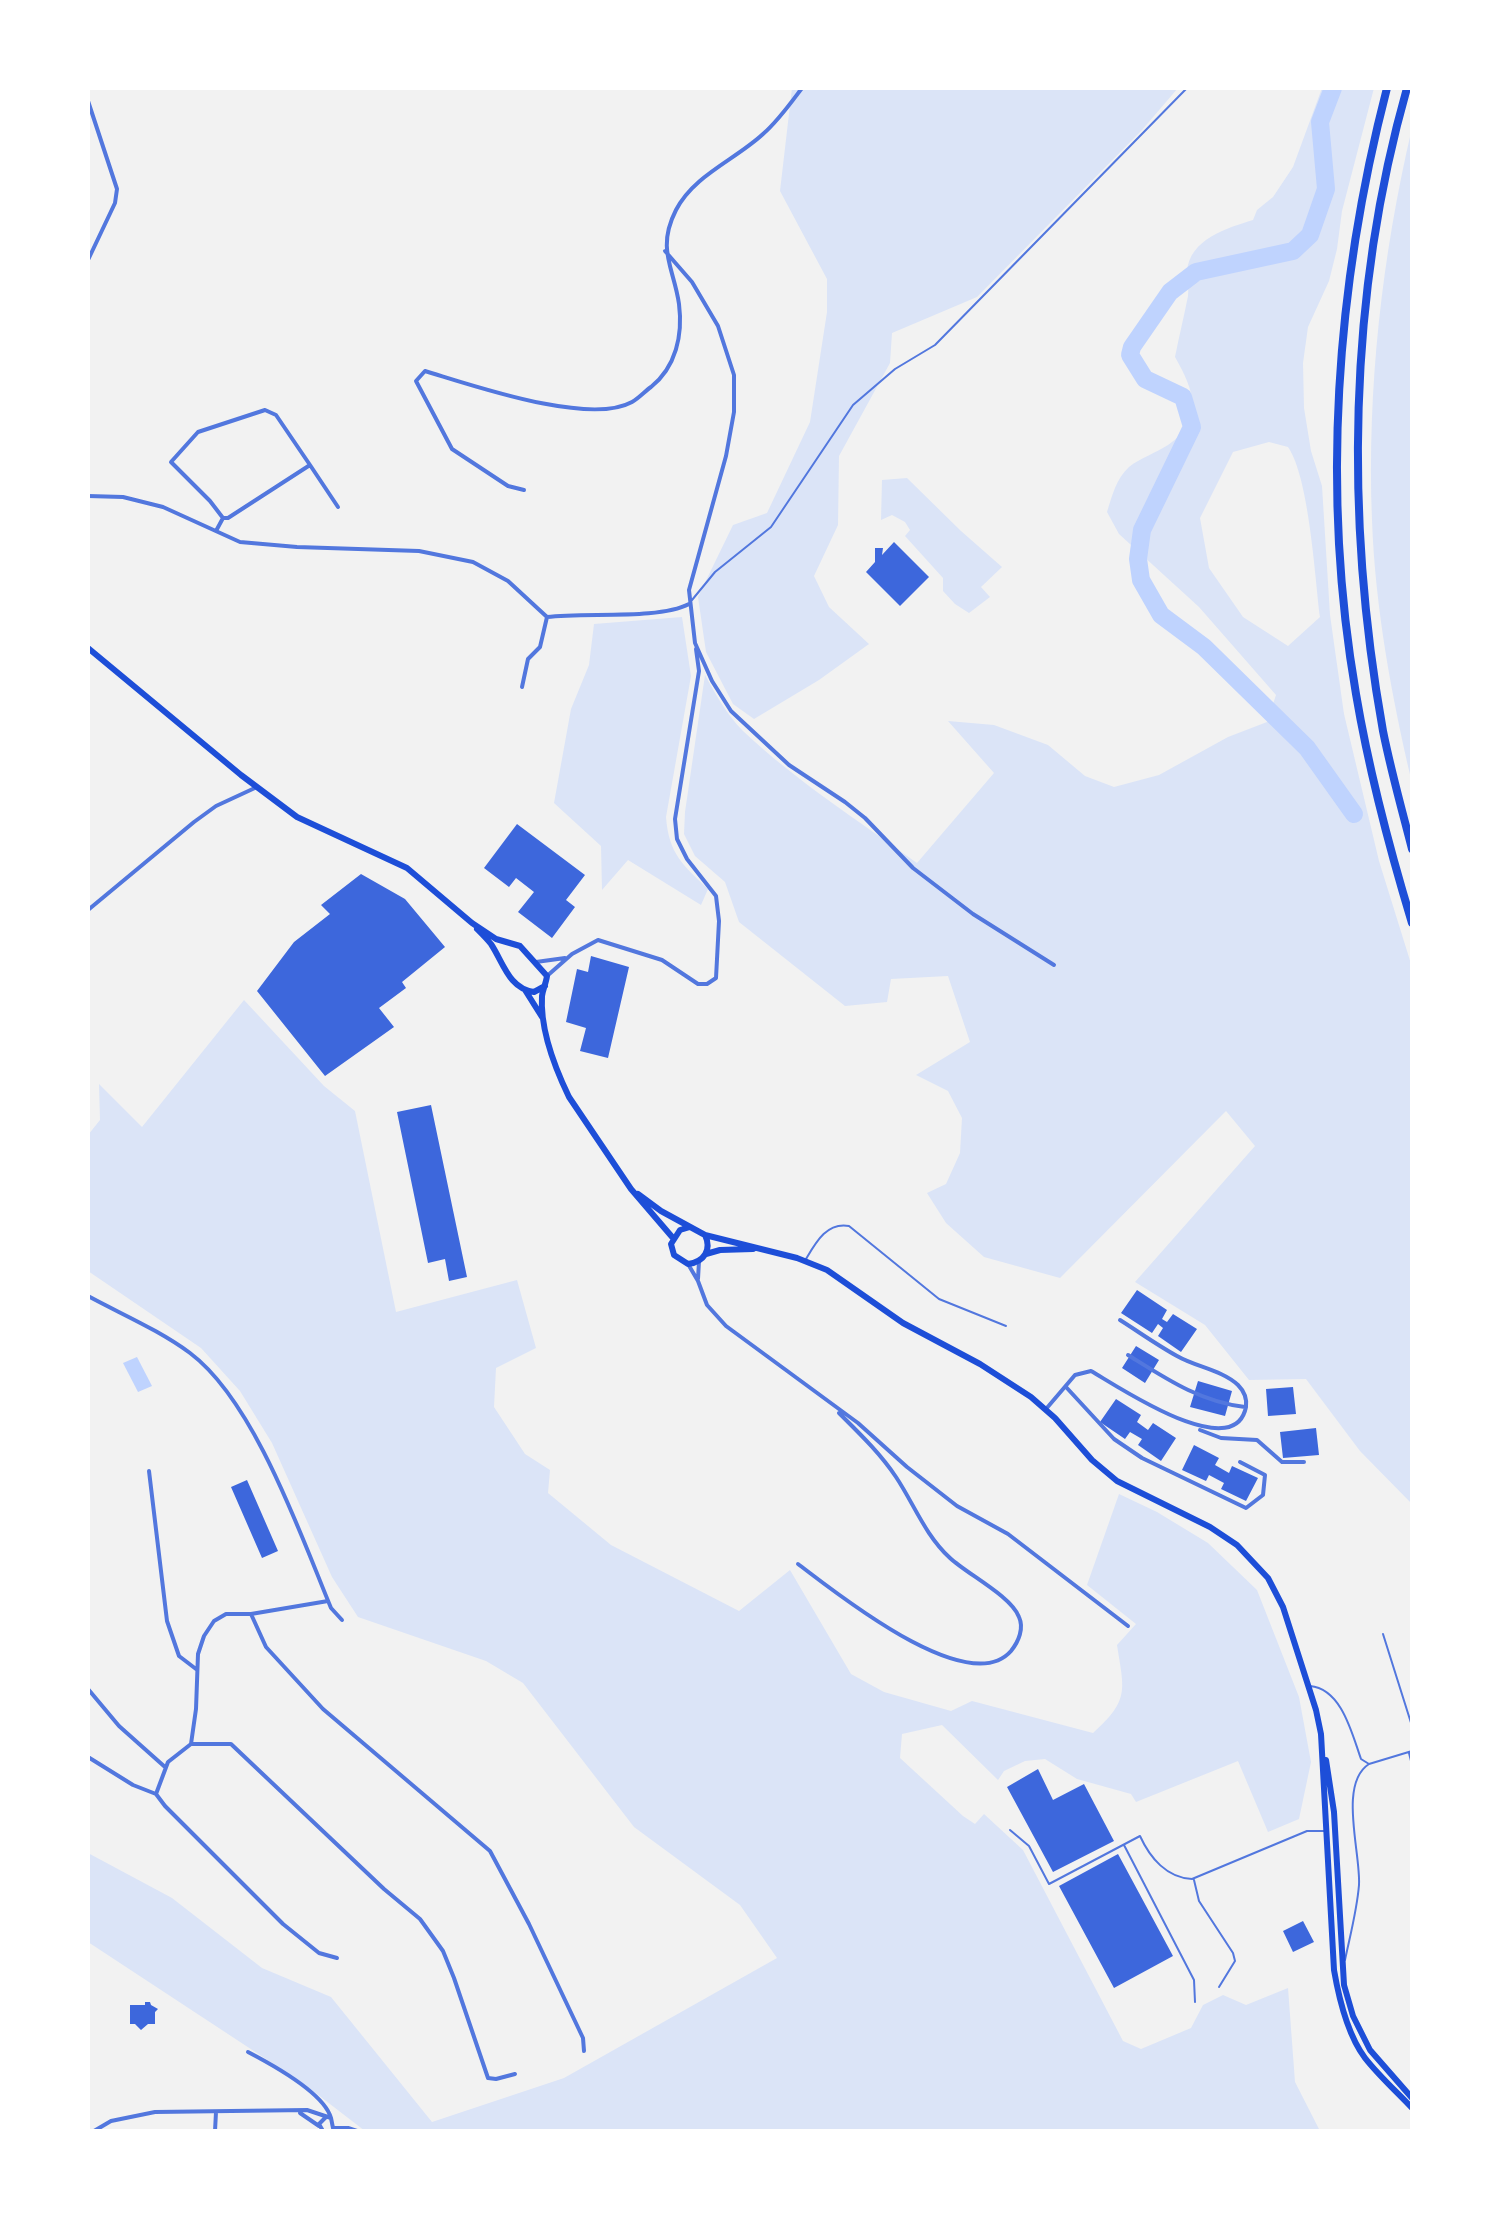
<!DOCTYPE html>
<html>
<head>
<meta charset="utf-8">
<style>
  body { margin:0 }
  #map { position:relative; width:1500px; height:2219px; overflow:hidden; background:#f2f2f2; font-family:"Open Sans",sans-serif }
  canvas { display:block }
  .frame { position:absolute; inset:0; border:90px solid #fff; pointer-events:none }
</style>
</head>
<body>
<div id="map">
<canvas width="1500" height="2219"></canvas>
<div class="frame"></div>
</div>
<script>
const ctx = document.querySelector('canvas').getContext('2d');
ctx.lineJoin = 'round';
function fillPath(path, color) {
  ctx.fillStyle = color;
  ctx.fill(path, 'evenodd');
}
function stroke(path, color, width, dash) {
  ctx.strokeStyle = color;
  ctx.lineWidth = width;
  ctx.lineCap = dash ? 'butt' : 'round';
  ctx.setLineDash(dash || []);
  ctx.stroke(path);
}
const green = new Path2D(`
  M792 88H1178L1142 130 977 297 892 333 890 363 839 456 838 525 814 576 829 607 869 644 819 680 754 719 733 704 706 652 698 597 733 525 767 513 810 422 827 312V279L780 191Z
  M1322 88H1374L1342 211 1337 249 1329 281 1308 327 1303 363 1304 408 1311 451 1322 486 1330 615 1344 714 1379 861 1412 967V1504L1360 1451 1306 1379 1249 1380 1205 1325 1135 1282 1255 1146 1226 1111 1060 1278 984 1257 946 1223 927 1193 946 1184 960 1153 962 1118 948 1091 916 1075 970 1042 948 976 891 979 887 1002 845 1006 739 922 725 882 695 856 684 834 685 812 705 675C716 695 727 715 743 731 796 781 859 821 917 863L994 773 948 721 994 725 1048 745 1085 776 1114 787 1159 775 1228 737 1267 722 1276 695 1199 607 1119 534 1107 512C1112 496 1116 479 1129 467 1140 458 1156 453 1168 445 1205 420 1194 390 1175 357 1179 337 1184 316 1188 296 1189 287 1187 279 1187 271 1190 239 1227 228 1253 220L1257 210 1273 197 1293 167ZM1269 442 1288 447C1309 477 1315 577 1320 617L1288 646 1243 617 1209 568 1200 518 1233 452Z
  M1412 128V783C1392 698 1375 608 1372 520 1367 388 1382 256 1412 128Z
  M907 478 961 531 1002 567 981 587 990 597 969 613 955 604 943 591V578L905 536 910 530 905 522 892 515 881 520 882 480Z
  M682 617 691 676 666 817C669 854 682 864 708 889L701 905 628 860 602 890 601 846 554 803 571 709 589 665 594 624Z
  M244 1000 324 1086 355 1111 396 1312 517 1280 536 1348 496 1368 494 1407 525 1454 550 1470 548 1493 611 1545 739 1611 790 1570 851 1674 884 1692 951 1711 972 1701 1093 1733C1130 1700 1124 1690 1117 1645L1136 1624 1087 1585 1119 1494 1157 1512 1208 1543 1257 1590 1299 1697 1311 1762 1299 1819 1268 1832 1238 1761 1136 1802 1131 1794 1077 1779 1045 1759 1025 1761 1004 1771 998 1780 942 1725 902 1734 900 1758 963 1816 975 1824 984 1814 1023 1850 1123 2041 1141 2049 1191 2028 1203 2005 1223 1995 1246 2005 1288 1988 1295 2082 1320 2131H365L304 2084 88 1942V1853L172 1898 262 1968 331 1997 432 2122 564 2078 777 1958 740 1905 634 1827 523 1683 486 1661 358 1617 332 1577 272 1443 240 1391 201 1348 88 1271V1135L100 1120 99 1084 142 1127Z`);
const water = new Path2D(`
  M137 1357 152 1386 138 1392 123 1363Z`);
const river = new Path2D(`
  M1333 88 1320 122 1326 189 1310 235 1293 251 1196 272 1170 292 1132 347 1130 355 1145 379 1183 397 1192 427 1142 530 1138 559 1141 580 1161 615 1204 647 1307 748 1354 814`);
const building = new Path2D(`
  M894 542 929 577 900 606 866 572 875 562V548H883L882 555Z
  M517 824 585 875 566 900 575 907 552 938 518 912 534 892 516 878 509 887 484 868Z
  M361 874 405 899 445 947 402 982 406 988 379 1008 394 1027 325 1076 257 991 294 942 330 914 321 905Z
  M591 956 629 967 608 1058 580 1051 586 1028 566 1022 577 969 588 972Z
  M431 1105 467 1277 449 1281 445 1259 428 1263 397 1112Z
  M1137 1290 1167 1310 1162 1319 1167 1322 1173 1314 1197 1329 1181 1352 1158 1336 1163 1328 1158 1324 1152 1333 1121 1313Z
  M1136 1346 1159 1360 1145 1383 1122 1368Z
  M1198 1381 1232 1391 1225 1416 1190 1407Z
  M1293 1387 1296 1414 1268 1416 1266 1389Z
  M1116 1399 1141 1415 1137 1422 1148 1430 1153 1423 1176 1438 1161 1461 1138 1445 1142 1439 1130 1432 1125 1439 1100 1422Z
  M1316 1428 1319 1455 1283 1458 1280 1432Z
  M1194 1445 1219 1458 1215 1465 1229 1473 1232 1466 1258 1478 1246 1501 1221 1489 1224 1483 1209 1475 1206 1481 1182 1470Z
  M247 1480 278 1551 262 1558 231 1487Z
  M1038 1769 1053 1800 1084 1784 1114 1841 1053 1872 1007 1787Z
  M1118 1854 1173 1956 1114 1988 1059 1886Z
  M1303 1921 1314 1942 1293 1952 1283 1931Z
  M145 2002H150L151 2005 158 2009 155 2012V2024H148L141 2030 135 2024H130V2005H145Z`);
const service = new Path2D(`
  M692 600 715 572 771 527 853 405 895 369 935 345 1187 88
  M806 1259C816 1242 827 1222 849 1226L939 1299 1006 1326
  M1383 1634 1412 1726
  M1310 1686C1342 1689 1352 1734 1361 1759L1369 1764 1412 1751
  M1409 1753 1412 1765
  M1010 1830 1029 1846 1049 1884 1140 1836C1150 1858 1167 1878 1192 1879L1307 1831H1325
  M1124 1845 1194 1980 1195 2002
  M1194 1880 1199 1901 1233 1953 1235 1961 1219 1987
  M1345 1960C1350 1936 1357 1910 1359 1885 1361 1853 1338 1784 1369 1764`);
const minor = new Path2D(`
  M88 101 117 189 115 203 88 260
  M665 251 692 282 718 326 734 375V412L726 456 689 590 695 643 712 681 731 711 789 765 845 802 865 818 913 868 973 914 1054 965
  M310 465 338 507
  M524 490 508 486 452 449 416 381 425 371C472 385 589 426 632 402 639 398 645 391 651 387 676 367 683 335 679 304 674 268 656 249 676 210 694 175 735 160 763 134 778 121 790 104 802 88
  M88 496 123 497 163 507 240 542 297 547 419 551 473 562 508 581 547 617
  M216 531 223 518H228L310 465 276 415 265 410 198 432 171 462 210 501 223 518
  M547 617C586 612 658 620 689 604
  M522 687 528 659 540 647 547 617
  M88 910 194 822 216 806 257 787
  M536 962 565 958
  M547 976 572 954 598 940 662 960 698 984H707L716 978 719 921 716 896 687 859 677 839 675 819 699 671 696 649
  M688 1264 698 1281 707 1305 726 1326 858 1423 907 1467 957 1506 1008 1534 1128 1626
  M698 1279 699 1261
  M88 1296C121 1314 159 1330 190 1353 254 1401 300 1533 331 1608L342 1620
  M1128 1355C1165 1378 1200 1402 1245 1407
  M1066 1387 1114 1439 1142 1458 1246 1508 1263 1495 1265 1475 1240 1462
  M1046 1409 1075 1375 1091 1371C1116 1385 1234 1466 1246 1407 1247 1399 1244 1391 1238 1385 1222 1370 1196 1367 1177 1356 1157 1345 1139 1332 1120 1320
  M1200 1430 1221 1438 1257 1440 1282 1462H1304
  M149 1471 167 1621 179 1656 196 1669
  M798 1564C834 1591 968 1700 1011 1651 1019 1641 1024 1628 1019 1617 1011 1596 967 1574 950 1558 925 1535 914 1504 896 1477 880 1453 859 1433 839 1413
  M251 1614 266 1647 323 1709 490 1851 529 1924 583 2038 584 2051
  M88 1689 119 1726 165 1767
  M191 1744H231L384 1889 420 1919 443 1951 454 1978 488 2078 496 2079 515 2074
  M88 1757 133 1785 156 1794
  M156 1794 168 1762 191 1744 196 1709 198 1654 204 1636 214 1621 226 1614H251L328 1601
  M156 1794 165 1806 283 1924 319 1953 337 1958
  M248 2052C271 2064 324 2093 331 2118
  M300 2113 319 2126
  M333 2128H348L357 2131
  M94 2131 111 2121 155 2112 307 2110 331 2118 333 2128
  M215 2131 216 2112
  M323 2131 319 2124 326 2117`);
const secondary = new Path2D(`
  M88 648 241 775 297 817 407 868 472 923 496 939 520 946 547 976C546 983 543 989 542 996 540 1028 555 1068 569 1097L631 1189 673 1238
  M477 929C482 934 487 939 491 944 503 962 509 989 534 992L545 986
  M525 990 542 1017
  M638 1194 661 1211 705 1235C712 1250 704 1262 688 1264L674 1255 671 1244 680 1230 690 1227
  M705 1235 797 1258 827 1270 903 1323 980 1364 1031 1397 1055 1418 1092 1460 1117 1481 1210 1527 1237 1545 1268 1578 1283 1607 1316 1710 1321 1734 1334 1970C1339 1999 1347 2034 1365 2058 1379 2076 1397 2092 1412 2108
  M706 1254 720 1250 753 1249
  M1326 1760 1334 1812 1344 1985 1353 2016 1370 2050 1412 2098`);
const motorway = new Path2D(`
  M1387 88C1336 285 1321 492 1356 694 1369 771 1389 847 1412 923
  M1407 88C1348 296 1345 519 1383 731 1391 771 1402 810 1412 849`);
fillPath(green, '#dbe4f7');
fillPath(water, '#bfd3fe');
stroke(river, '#bfd3fe', 18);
fillPath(building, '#3d67dc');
stroke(service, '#5277de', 2);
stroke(minor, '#5277de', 4);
stroke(secondary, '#1d4ed8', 6);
stroke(motorway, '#1d4ed8', 8);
</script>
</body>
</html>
